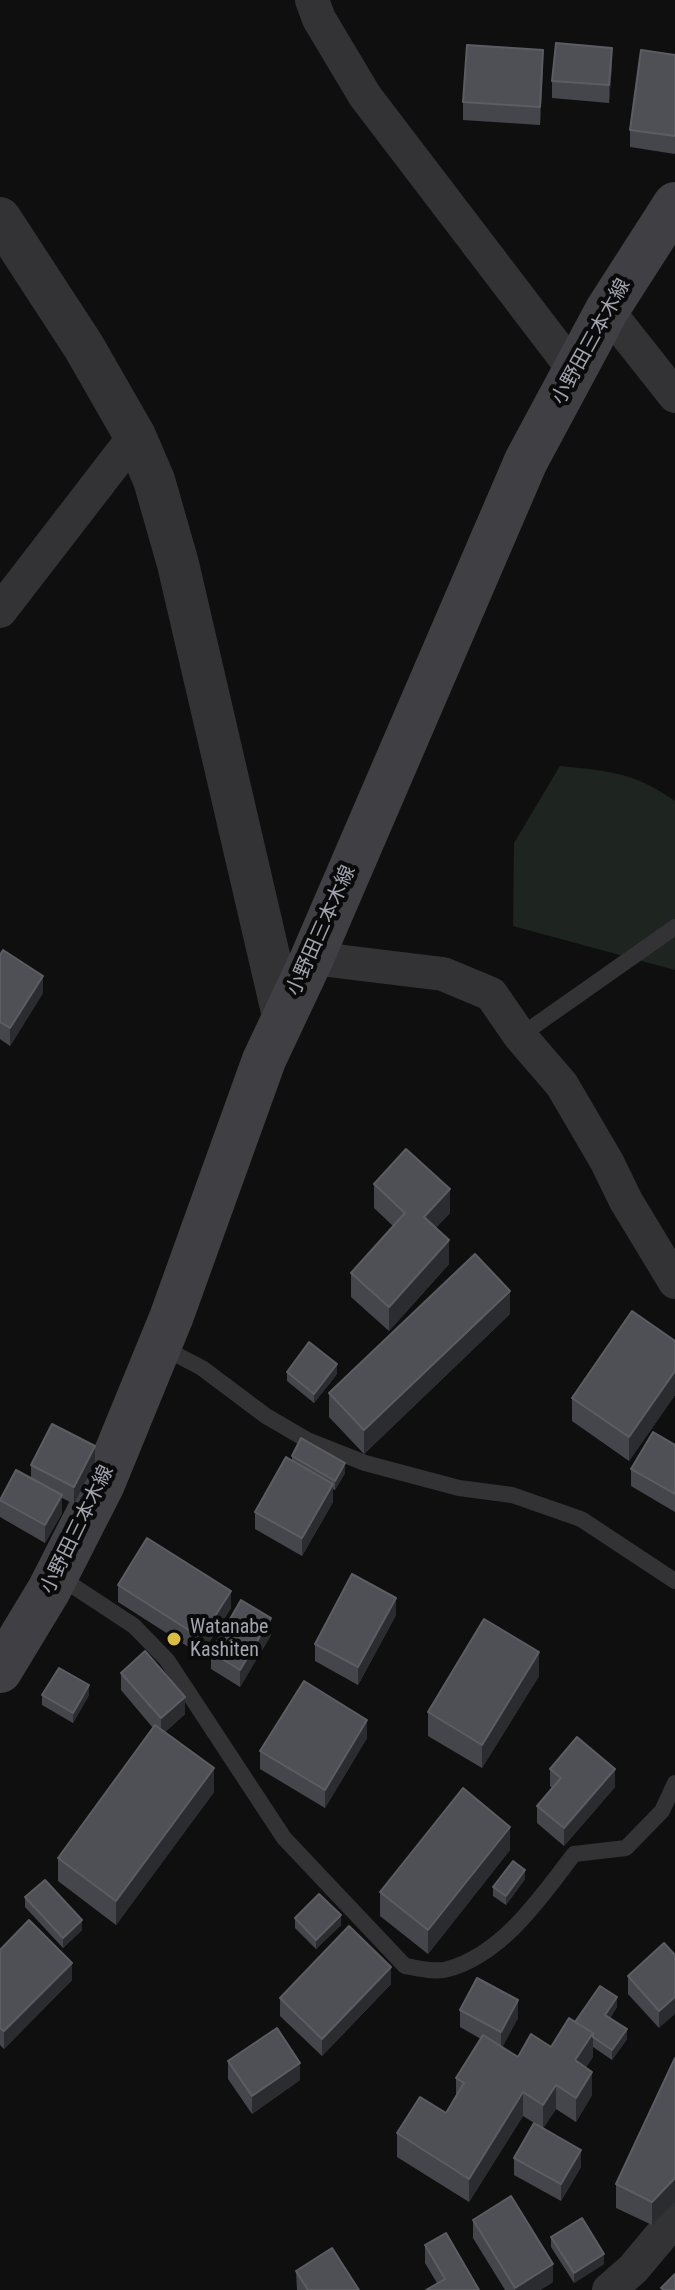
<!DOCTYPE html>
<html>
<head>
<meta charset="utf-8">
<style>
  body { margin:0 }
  canvas { display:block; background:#0f0f10 }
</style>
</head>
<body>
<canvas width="675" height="2290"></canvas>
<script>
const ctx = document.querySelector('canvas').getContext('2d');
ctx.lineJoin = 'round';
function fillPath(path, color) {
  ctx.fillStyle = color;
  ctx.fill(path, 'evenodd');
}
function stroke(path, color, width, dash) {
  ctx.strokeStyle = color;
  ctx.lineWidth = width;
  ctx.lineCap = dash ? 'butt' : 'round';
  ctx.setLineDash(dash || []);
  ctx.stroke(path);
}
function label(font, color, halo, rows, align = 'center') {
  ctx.font = font + ' "Roboto Condensed","Noto Sans JP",sans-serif';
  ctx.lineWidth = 8;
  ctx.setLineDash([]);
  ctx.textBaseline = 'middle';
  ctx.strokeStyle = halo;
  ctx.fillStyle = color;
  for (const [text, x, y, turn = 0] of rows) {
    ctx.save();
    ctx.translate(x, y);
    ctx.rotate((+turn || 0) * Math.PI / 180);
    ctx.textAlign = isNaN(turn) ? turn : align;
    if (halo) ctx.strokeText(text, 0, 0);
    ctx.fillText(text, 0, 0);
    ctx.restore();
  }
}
const green = new Path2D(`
  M560 766C608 771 634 772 675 801V970L513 926 514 843Z`);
const service = new Path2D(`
  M520 1036 675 927
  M160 1346 202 1368 266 1416 307 1440 365 1463 459 1488 512 1495 581 1519 675 1581
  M58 1576 134 1626 167 1660 284 1838 405 1966C418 1968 436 1973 448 1969 503 1954 541 1897 574 1854L626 1848 662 1811 675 1783`);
const minor = new Path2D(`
  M312 0 319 19 365 96 574 370
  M607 310 675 396
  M0 611 135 436
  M312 958 443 974 491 994 520 1036 562 1085 607 1162 626 1201 675 1282
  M609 2290 633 2269 675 2219`);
const tertiary = new Path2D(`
  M0 218 84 347 135 436 154 480 178 564 283 1016`);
const secondary = new Path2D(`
  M0 1671 49 1590 103 1484 171 1318 264 1060 312 958 526 461 607 310 675 204`);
const wall = new Path2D(`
  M675 55V154L630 147V130Z
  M612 65 609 103 552 98V81Z
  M543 67 540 125 463 120V102Z
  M0 955 43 993 10 1046 0 1039Z
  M374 1184 450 1213 435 1228 449 1264 389 1331 351 1297V1273L393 1226 374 1208Z
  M510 1314 364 1454 329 1417V1393Z
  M675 1341V1395L629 1461 572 1421V1398Z
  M287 1372 337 1374 314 1403 287 1381Z
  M675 1445V1512L631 1486V1469Z
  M292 1456 345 1473 335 1490 333 1489V1502L302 1556 255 1529V1512L292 1461Z
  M95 1463 74 1504 62 1498V1513L45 1543 0 1517V1500L31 1479V1465Z
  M118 1585 231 1608 201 1655 118 1602Z
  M396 1615 358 1685 315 1661V1644Z
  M271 1635 240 1687 211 1669V1652Z
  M121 1673 185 1714 165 1732 214 1792 116 1925 58 1881V1858L153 1728 121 1690Z
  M539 1676 482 1768 428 1736V1712Z
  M42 1695H89L73 1723 42 1705Z
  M367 1738 325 1808 260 1769V1751Z
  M550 1769 615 1787 564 1846 537 1823V1806L552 1788 550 1786Z
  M510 1850 428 1954 380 1916V1892Z
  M525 1879 506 1905 493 1896V1887Z
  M25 1897 82 1930 63 1948 25 1907Z
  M295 1918 341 1925 316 1949 295 1928Z
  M664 1943 659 2028 628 1994V1976Z
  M0 1950 72 1980 4 2049 0 2045Z
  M391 1984 322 2056 280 2016V1998Z
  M617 2007 610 2018 627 2039 612 2060 593 2047V2057L586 2067 592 2095 576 2122 556 2109 543 2128 581 2167 561 2201 514 2175V2158L536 2124 523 2116 469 2202 397 2157V2133L446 2113 456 2095V2078L481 2039 460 2027V2010L518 2018 502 2047 518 2057 551 2047 575 2022Z
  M675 2058 652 2225 616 2208V2184Z
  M228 2061 300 2080 252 2114 228 2079Z
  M473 2220 553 2282 540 2290H505L473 2238Z
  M551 2237 604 2264 574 2283 551 2247Z
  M425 2245 479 2290 437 2283 425 2263Z
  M296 2271 359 2290H297Z`);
const shadedWall = new Path2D(`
  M612 48V65L609 103V85Z
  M543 50V67L540 125V107Z
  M43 976V993L10 1046V1028Z
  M450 1189V1213L424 1241V1217Z
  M449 1240V1264L389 1331V1307Z
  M510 1291V1314L364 1454V1430Z
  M337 1364V1374L314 1403V1394Z
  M675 1371V1395L629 1461V1437Z
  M95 1446V1463L74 1504V1487Z
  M345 1463V1473L335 1490V1481Z
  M333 1484V1502L302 1556V1538Z
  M62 1495V1513L45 1543V1525Z
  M231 1591V1608L201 1655V1638Z
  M396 1598V1615L358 1685V1667Z
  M271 1618V1635L240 1687V1670Z
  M539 1652V1676L482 1768V1745Z
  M89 1685V1695L73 1723V1713Z
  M185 1697V1714L161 1736V1718Z
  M367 1720V1738L325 1808V1790Z
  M214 1768V1792L116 1925V1901Z
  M615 1769V1787L564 1846V1828Z
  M510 1827V1850L428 1954V1930Z
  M525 1870V1879L506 1905V1896Z
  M341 1915V1925L316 1949V1940Z
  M82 1920V1930L63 1948V1938Z
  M72 1963V1980L4 2049V2031Z
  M391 1967V1984L322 2056V2039Z
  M617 1997V2007L605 2024V2015Z
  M675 1997V2014L659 2028V2011Z
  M518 2000V2018L501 2050V2032Z
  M627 2029V2039L612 2060V2050Z
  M593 2033V2057L575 2084V2060Z
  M300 2063V2080L252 2114V2096Z
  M592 2072V2095L576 2122V2098Z
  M556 2085V2109L543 2129V2105Z
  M523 2092V2116L469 2202V2179Z
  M581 2150V2167L561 2201V2184Z
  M675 2178V2202L652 2225V2202Z
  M604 2254V2264L574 2283V2273Z
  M553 2264V2282L540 2290H515V2288Z`);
const building = new Path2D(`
  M556 43 612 48 609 85 552 81Z
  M467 45 543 50 540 107 463 102Z
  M641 50 675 55V136L630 130Z
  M3 950 43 976 10 1028 0 1022V955Z
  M406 1149 450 1189 424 1217 449 1240 389 1307 351 1273 405 1213 374 1184Z
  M475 1254 510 1291 364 1430 329 1393Z
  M632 1311 675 1341V1371L629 1437 572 1398Z
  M309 1342 337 1364 314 1394 287 1372Z
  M52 1424 95 1446 74 1487 31 1465Z
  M653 1432 675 1445V1494L631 1469Z
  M301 1438 345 1463 335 1481 292 1456Z
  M286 1457 333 1484 302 1538 255 1512Z
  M16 1470 62 1495 45 1525 0 1500Z
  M147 1538 231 1591 201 1638 118 1585Z
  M352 1574 396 1598 358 1667 315 1644Z
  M241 1600 271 1618 240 1670 211 1652Z
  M484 1619 539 1652 482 1745 428 1712Z
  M145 1651 185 1697 161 1718 121 1673Z
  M59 1668 89 1685 73 1713 42 1695Z
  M304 1681 367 1720 325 1790 260 1751Z
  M155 1725 214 1768 116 1901 58 1858Z
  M577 1737 615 1769 564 1828 537 1806 561 1778 550 1769Z
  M463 1788 510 1827 428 1930 380 1892Z
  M513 1861 525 1870 506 1896 493 1887Z
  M45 1880 82 1920 63 1938 25 1897Z
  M319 1894 341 1915 316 1940 295 1918Z
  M29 1920 72 1963 4 2031 0 2028V1950Z
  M349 1926 391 1967 322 2039 280 1998Z
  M664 1943 675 1955V1997L659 2011 628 1976Z
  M477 1978 518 2000 501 2032 460 2010Z
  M600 1986 617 1997 605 2015 627 2029 612 2050 593 2037V2033L575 2022Z
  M569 2018 593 2033 575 2060 592 2072 576 2098 556 2085 543 2105 523 2092 469 2179 397 2133 420 2097 446 2113 464 2083 456 2078 483 2035 518 2057 531 2034 551 2047Z
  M277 2028 300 2063 252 2096 228 2061Z
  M675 2058V2178L652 2202 616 2184Z
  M534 2123 581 2150 561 2184 514 2158Z
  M511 2196 553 2264 515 2288 473 2220Z
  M582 2218 604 2254 574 2273 551 2237Z
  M446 2233 479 2290H426L445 2279 425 2245Z
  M332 2248 359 2290H308L296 2271Z
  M675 2274V2290H664L661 2288Z`);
const markers = [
  [174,1639,8,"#d8bd3f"]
];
const streetNames = [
  ["小野田三本木線",592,342,-61],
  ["小野田三本木線",322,931,-66],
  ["小野田三本木線",78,1530,-64]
];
const poiNames = [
  ["Watanabe",190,1628],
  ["Kashiten",190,1651]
];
fillPath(green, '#1e241f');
stroke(service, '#333336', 16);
stroke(minor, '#333336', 34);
stroke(tertiary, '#333336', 42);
stroke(secondary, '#3f3f44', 44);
fillPath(wall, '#45464b');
fillPath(shadedWall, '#2b2c2f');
fillPath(building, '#4f5055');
stroke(building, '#5c5d63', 2);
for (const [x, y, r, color] of markers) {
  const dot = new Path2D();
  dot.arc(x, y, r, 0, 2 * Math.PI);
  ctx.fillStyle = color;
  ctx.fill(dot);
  stroke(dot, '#0a0a0b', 3);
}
label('20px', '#a2a4af', '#0a0a0b', streetNames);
label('20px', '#a2a4af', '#0a0a0b', poiNames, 'left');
</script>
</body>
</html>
